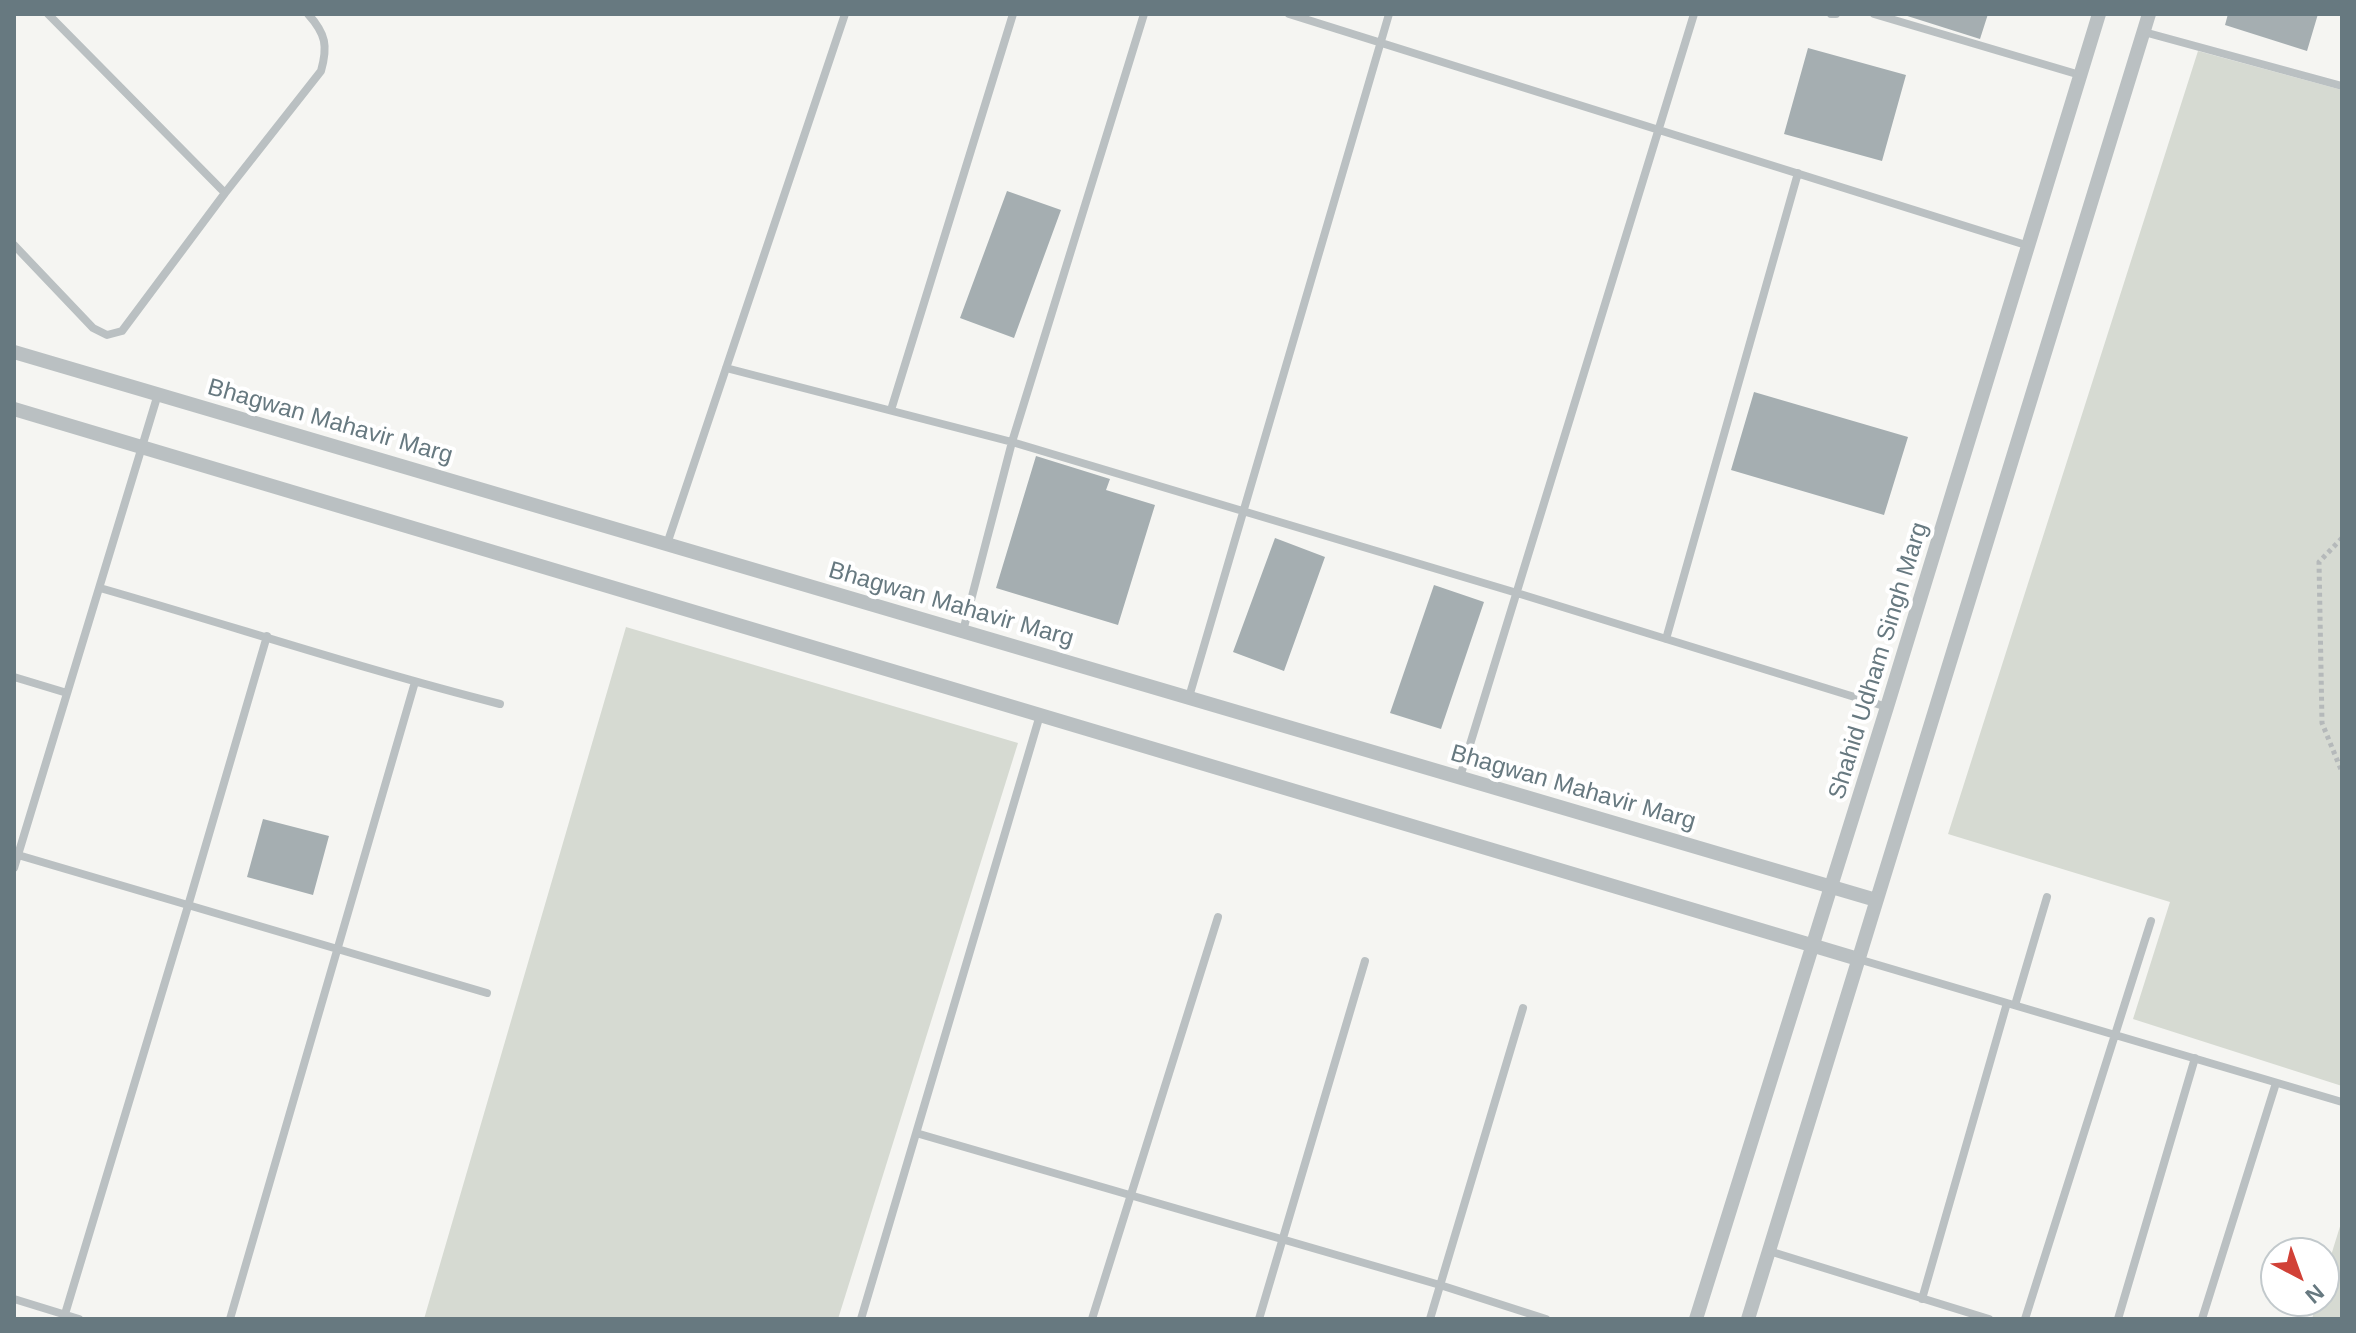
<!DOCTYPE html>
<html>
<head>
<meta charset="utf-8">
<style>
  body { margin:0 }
  #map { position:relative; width:2356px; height:1333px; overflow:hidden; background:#f5f5f2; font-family:Arial,sans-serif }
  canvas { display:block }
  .frame { position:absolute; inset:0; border:16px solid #677980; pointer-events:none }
  .north { position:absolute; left:2260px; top:1237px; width:80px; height:80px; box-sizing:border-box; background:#fff; border:2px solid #c2c9cc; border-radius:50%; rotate:139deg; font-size:22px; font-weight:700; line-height:32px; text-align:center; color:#677980 }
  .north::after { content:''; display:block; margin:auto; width:28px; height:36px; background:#d14137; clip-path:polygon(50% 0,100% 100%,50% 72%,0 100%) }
</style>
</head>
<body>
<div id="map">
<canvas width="2356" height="1333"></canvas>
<div class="frame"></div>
<div class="north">N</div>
</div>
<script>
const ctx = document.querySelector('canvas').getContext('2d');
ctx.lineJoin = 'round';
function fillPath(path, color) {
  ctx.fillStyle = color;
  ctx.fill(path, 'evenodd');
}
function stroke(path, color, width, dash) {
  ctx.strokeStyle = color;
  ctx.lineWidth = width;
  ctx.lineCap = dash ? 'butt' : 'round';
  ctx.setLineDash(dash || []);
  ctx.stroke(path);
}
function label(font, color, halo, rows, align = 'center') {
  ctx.font = font + ' Arial,sans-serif';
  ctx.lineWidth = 8;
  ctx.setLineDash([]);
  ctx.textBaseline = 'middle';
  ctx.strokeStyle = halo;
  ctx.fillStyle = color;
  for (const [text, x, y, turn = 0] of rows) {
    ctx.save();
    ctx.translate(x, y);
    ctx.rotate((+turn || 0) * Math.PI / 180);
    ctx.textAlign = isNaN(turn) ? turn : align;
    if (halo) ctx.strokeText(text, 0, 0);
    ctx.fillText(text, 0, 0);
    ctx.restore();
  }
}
const green = new Path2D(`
  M2198 51 2342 90V1086L2133 1019 2170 902 1948 834Z
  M626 627 1018 743 838 1319H424Z
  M2342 1220V1319H2312L2317 1301H2324V1278Z`);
const building = new Path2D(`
  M1901 14H1988L1980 39Z
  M2228 14H2318L2307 51 2225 25Z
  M1808 48 1906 75 1882 161 1784 134Z
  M1007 191 1061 210 1014 338 960 318Z
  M1754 392 1908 437 1884 515 1731 470Z
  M1036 456 1110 479 1106 490 1155 505 1118 625 996 588Z
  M1275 538 1325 557 1284 671 1233 652Z
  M1434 585 1484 602 1441 729 1390 713Z
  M263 819 329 836 313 895 247 877Z`);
const path = new Path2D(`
  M2342 538 2319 562 2322 723 2342 772`);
const minor = new Path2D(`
  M48 14 225 193
  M1289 14 2029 246
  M1831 14H1836
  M1874 14 2080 75
  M2144 32 2342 86
  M14 245 93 328 107 335 122 331 225 193 321 71C328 46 326 34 308 14
  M726 368 1012 442 1517 593 1887 707
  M891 410 1013 14
  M667 544 845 14
  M100 588C233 626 365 670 500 704
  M963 631 1012 442 1144 14
  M1666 639 1798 173
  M14 677 67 693
  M1189 697 1389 14
  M1460 777 1694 14
  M18 855 487 993
  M14 868 158 394
  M1858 959 2342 1102
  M2015 1005 2047 897
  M916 1133 1440 1285 1546 1319
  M1769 1251 1989 1319
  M14 1299 79 1319
  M1922 1299 2007 1003
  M65 1314 188 906 267 636
  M230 1319 415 682
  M861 1319 1040 715
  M1092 1319 1218 917
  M1259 1319 1365 961
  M1430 1319 1523 1008
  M2025 1319 2151 921
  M2118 1319 2195 1058
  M2202 1319 2276 1083`);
const tertiary = new Path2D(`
  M14 352 1876 900
  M14 409 1858 959
  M1696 1319 1887 707 2099 14
  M1748 1319 2149 14`);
const streetNames = [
  ["Bhagwan Mahavir Marg",330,422,16],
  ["Bhagwan Mahavir Marg",951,605,16],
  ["Shahid Udham Singh Marg",1879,661,-73],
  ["Bhagwan Mahavir Marg",1573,788,16]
];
fillPath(green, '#d6dad2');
fillPath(building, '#a5aeb1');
stroke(path, '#b5b9ba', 5, [4, 4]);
stroke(minor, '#bac0c2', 8);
stroke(tertiary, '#bac0c2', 14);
label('24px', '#677980', '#fff', streetNames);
</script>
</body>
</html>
